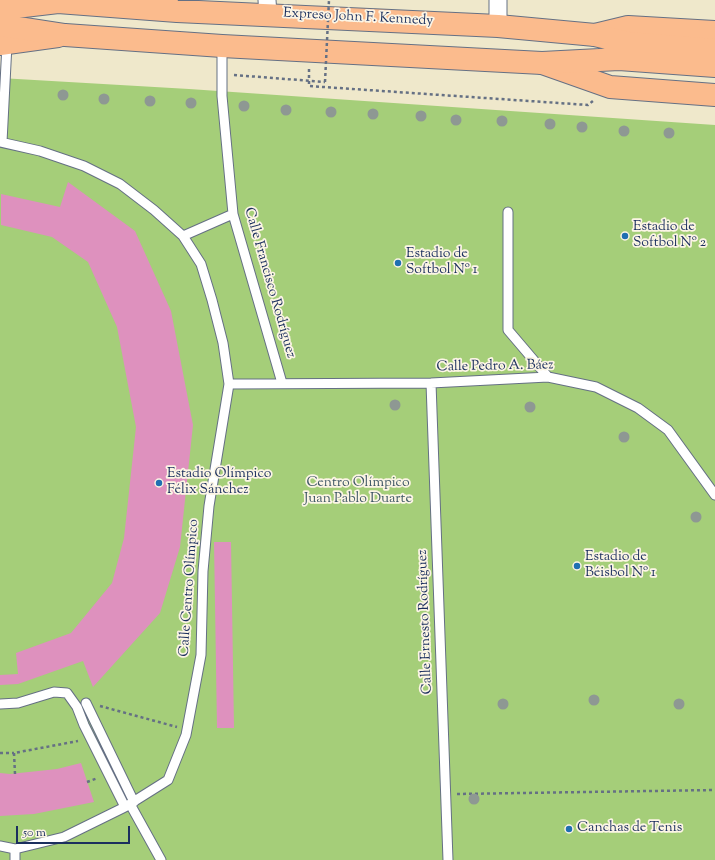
<!DOCTYPE html>
<html>
<head>
<meta charset="utf-8">
<style>
  body { margin:0 }
  #map { position:relative; width:715px; height:860px; overflow:hidden; background:#efe8cb; font-family:"Sorts Mill Goudy",serif }
  canvas { display:block }
  .scale { position:absolute; left:16px; top:826px; width:114px; height:18px; box-sizing:border-box; border:2px solid #1b2f5e; border-top:0; padding-left:5px; font-size:12px; line-height:14px; white-space:nowrap; color:#1b2f5e; -webkit-text-stroke:3px #fcf5e5; paint-order:stroke }
</style>
</head>
<body>
<div id="map">
<canvas width="715" height="860"></canvas>
<div class="scale">50 m</div>
</div>
<script>
const ctx = document.querySelector('canvas').getContext('2d');
ctx.lineJoin = 'round';
function fillPath(path, color) {
  ctx.fillStyle = color;
  ctx.fill(path, 'evenodd');
}
function stroke(path, color, width, dash) {
  ctx.strokeStyle = color;
  ctx.lineWidth = width;
  ctx.lineCap = dash ? 'butt' : 'round';
  ctx.setLineDash(dash || []);
  ctx.stroke(path);
}
function label(font, color, halo, rows, align = 'center') {
  ctx.font = font + ' "Sorts Mill Goudy",serif';
  ctx.lineWidth = 3.5;
  ctx.setLineDash([]);
  ctx.textBaseline = 'middle';
  ctx.strokeStyle = halo;
  ctx.fillStyle = color;
  for (const [text, x, y, turn = 0] of rows) {
    ctx.save();
    ctx.translate(x, y);
    ctx.rotate((+turn || 0) * Math.PI / 180);
    ctx.textAlign = isNaN(turn) ? turn : align;
    if (halo) ctx.strokeText(text, 0, 0);
    ctx.fillText(text, 0, 0);
    ctx.restore();
  }
}
const green = new Path2D(`
  M0 78 189 89 715 125V860H0Z`);
const building = new Path2D(`
  M68 182 135 231 171 311 193 425 180 547 160 613 93 687 83 661 18 684 0 685V675L18 674 16 653 71 633 112 583 124 538 136 427 117 327 88 262 52 237 1 225V194L60 207Z
  M214 542H231L234 728H217Z
  M81 763 94 802 34 814 0 816V773L10 774 57 769Z`);
const path = new Path2D(`
  M309 69V86L588 105 594 100
  M234 75 325 82
  M100 706 177 727
  M0 753H14
  M15 774 14 753 78 741
  M87 782 98 778
  M457 794 715 790`);
const service = new Path2D(`
  M222 46V96L233 214 282 383
  M0 142 40 151 84 166 120 184 154 210 183 236 201 264 212 300 223 343 229 384 209 506 203 571 201 655 186 735 168 780 125 807 64 837 15 849 0 846
  M2 142 7 44
  M508 212V330L548 377
  M183 236 233 214
  M431 383 448 860
  M229 384 431 383 548 377 596 387 638 408 668 430 715 495
  M86 703 134 802
  M0 704 18 703 54 692 67 693 77 707 84 725 125 807
  M130 804 161 860
  M15 860V849`);
const minor = new Path2D(`
  M267 0 268 14
  M498 26V0`);
const primary = new Path2D(`
  M595 35 628 27 715 32
  M0 44 58 36
  M542 63 610 87 715 95`);
const trunk = new Path2D(`
  M0 6H24L58 2 177 11 498 26 595 35 628 43 715 50
  M0 25 65 35 222 46 542 63 619 59 715 66`);
const pathBridge = new Path2D(`
  M325 82 329 0`);
const trees = [
  [63,95],
  [104,99],
  [150,101],
  [191,103],
  [244,106],
  [286,110],
  [331,112],
  [373,114],
  [421,116],
  [456,120],
  [502,121],
  [550,124],
  [582,127],
  [624,131],
  [669,133],
  [395,405],
  [530,407],
  [624,437],
  [696,517],
  [594,700],
  [503,704],
  [679,704],
  [474,799]
];
const markers = [
  [625,236,4,"#1f6fb2"],
  [398,263,4,"#1f6fb2"],
  [159,483,4,"#1f6fb2"],
  [577,566,4,"#1f6fb2"],
  [569,829,4,"#1f6fb2"]
];
const streetNames = [
  ["Expreso John F. Kennedy",358,18,3],
  ["Calle Francisco Rodríguez",269,283,74],
  ["Calle Pedro A. Báez",495,367,-1],
  ["Calle Centro Olímpico",190,588,-86],
  ["Calle Ernesto Rodríguez",426,622,-92]
];
const poiNames = [
  ["Estadio de",633,228],
  ["Softbol Nº 2",633,244],
  ["Estadio de",406,255],
  ["Softbol Nº 1",406,271],
  ["Estadio Olímpico",167,475],
  ["Félix Sánchez",167,491],
  ["Estadio de",585,558],
  ["Béisbol Nº 1",585,574],
  ["Canchas de Tenis",577,829]
];
const parkNames = [
  ["Centro Olímpico",358,484],
  ["Juan Pablo Duarte",358,500]
];
fillPath(green, '#a5ce79');
fillPath(building, '#de91be');
stroke(service, '#657084', 11);
stroke(minor, '#657084', 19);
stroke(primary, '#657084', 24);
stroke(trunk, '#657084', 24);
stroke(path, '#657084', 2.5, [3, 3]);
stroke(service, '#fff', 9);
stroke(minor, '#fff', 17);
stroke(primary, '#fbbb8d', 22);
stroke(trunk, '#fbbb8d', 22);
stroke(pathBridge, '#657084', 2.5, [3, 3]);
ctx.fillStyle = '#8e9893';
for (const [x, y] of trees) {
  ctx.beginPath();
  ctx.arc(x, y, 5.5, 0, 2 * Math.PI);
  ctx.fill();
}
for (const [x, y, r, color] of markers) {
  const dot = new Path2D();
  dot.arc(x, y, r, 0, 2 * Math.PI);
  ctx.fillStyle = color;
  ctx.fill(dot);
  stroke(dot, '#fcf5e5', 1.5);
}
label('14px', '#1b2f5e', '#fcf5e5', streetNames);
label('14px', '#1b2f5e', '#fcf5e5', poiNames, 'left');
label('14px', '#3e5765', '#fcf5e5', parkNames);
</script>
</body>
</html>
